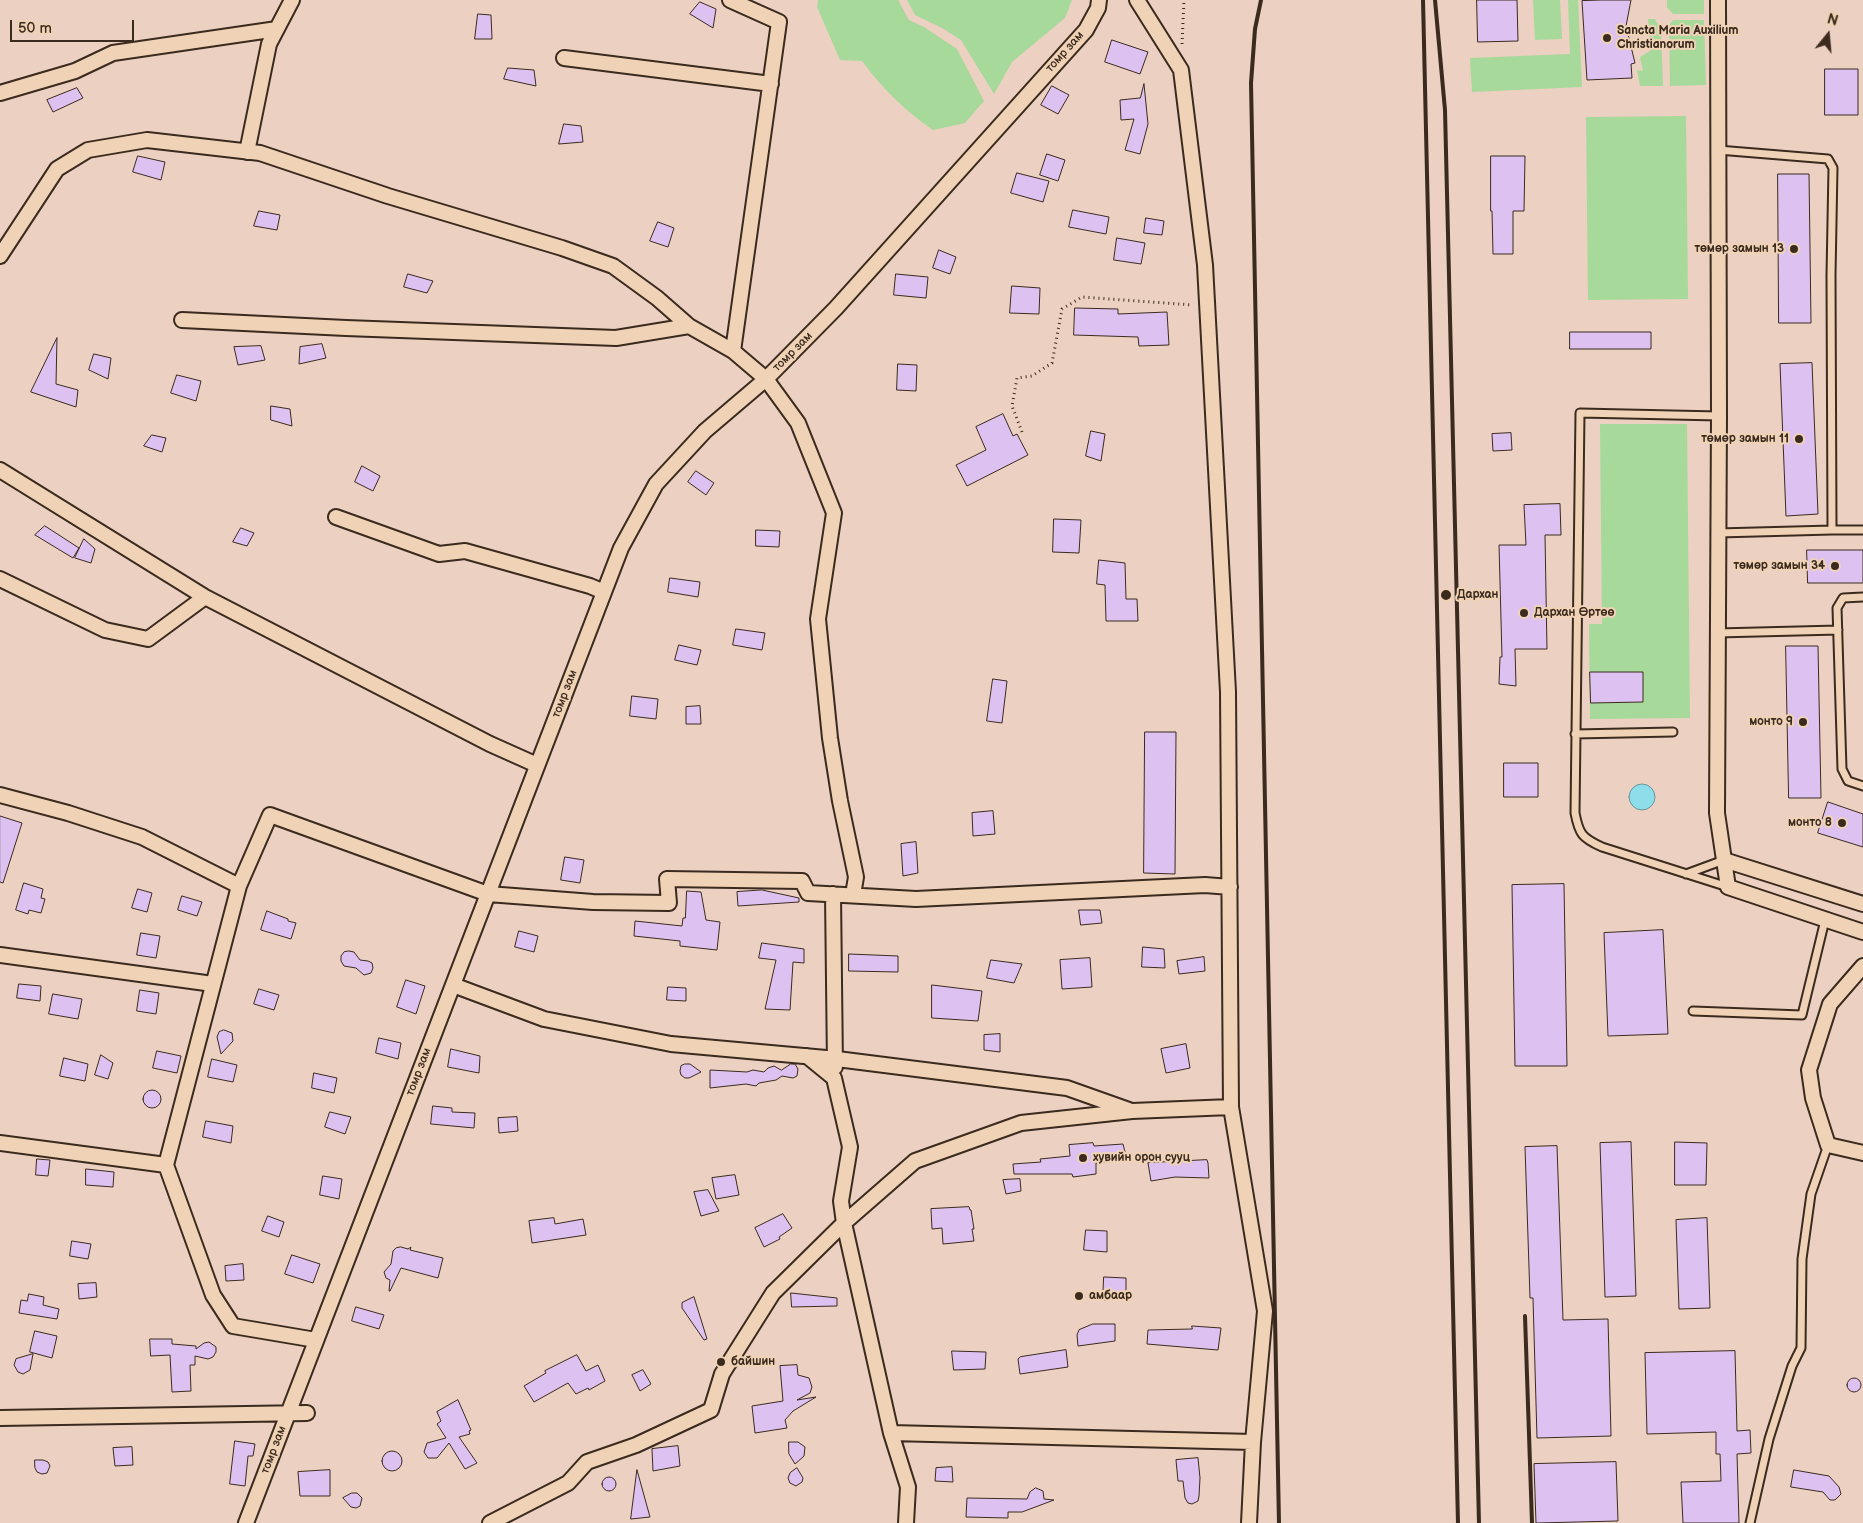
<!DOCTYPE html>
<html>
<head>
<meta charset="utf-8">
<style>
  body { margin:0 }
  #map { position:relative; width:1863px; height:1523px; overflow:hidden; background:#ecd0c2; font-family:"Balsamiq Sans",sans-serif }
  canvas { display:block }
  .north { position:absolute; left:1803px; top:10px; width:50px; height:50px; -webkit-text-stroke:4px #f0d3b6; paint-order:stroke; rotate:17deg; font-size:14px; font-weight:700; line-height:20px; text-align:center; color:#3b2a1e }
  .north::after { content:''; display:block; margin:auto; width:18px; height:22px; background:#3b2a1e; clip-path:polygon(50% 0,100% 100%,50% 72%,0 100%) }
  .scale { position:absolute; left:10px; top:20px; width:124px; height:22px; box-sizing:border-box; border:2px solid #3b2a1e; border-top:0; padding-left:6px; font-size:15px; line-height:18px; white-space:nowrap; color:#3b2a1e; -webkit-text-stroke:4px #f0d3b6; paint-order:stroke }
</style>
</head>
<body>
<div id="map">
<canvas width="1863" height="1523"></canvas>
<div class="north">N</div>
<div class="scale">50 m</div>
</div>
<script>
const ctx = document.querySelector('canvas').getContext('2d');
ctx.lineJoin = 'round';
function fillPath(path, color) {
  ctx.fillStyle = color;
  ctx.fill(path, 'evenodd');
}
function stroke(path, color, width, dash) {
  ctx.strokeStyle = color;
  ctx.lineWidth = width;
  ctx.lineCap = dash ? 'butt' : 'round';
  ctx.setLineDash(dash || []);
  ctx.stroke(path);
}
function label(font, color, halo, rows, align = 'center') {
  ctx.font = font + ' "Balsamiq Sans",sans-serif';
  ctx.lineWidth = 4;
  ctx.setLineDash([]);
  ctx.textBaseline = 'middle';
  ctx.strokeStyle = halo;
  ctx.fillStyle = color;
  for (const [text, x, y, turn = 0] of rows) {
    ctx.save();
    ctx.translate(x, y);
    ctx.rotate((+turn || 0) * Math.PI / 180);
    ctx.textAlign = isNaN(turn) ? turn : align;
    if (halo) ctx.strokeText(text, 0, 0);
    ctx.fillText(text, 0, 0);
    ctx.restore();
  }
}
const green = new Path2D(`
  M818 0H898L909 20 924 27 957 49 984 101 965 123 933 130C905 111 882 88 862 61L840 60 817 7Z
  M907 0H1072L1065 18 1012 62 994 94 961 40 942 28 915 15Z
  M1533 0H1560L1562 39 1535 40Z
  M1568 0H1578L1582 87 1472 92 1470 58 1570 54Z
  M1667 0H1704V14H1673L1667 7Z
  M1648 19H1655L1657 23 1661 25 1663 86H1640L1637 70 1643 71 1640 57 1650 51Z
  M1673 20H1704L1706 85 1670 86 1669 25Z
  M1686 116 1688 299 1588 300 1586 117Z
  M1600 424H1687L1690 718 1590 719 1589 624H1602Z`);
const water = new Path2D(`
  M1629 797a13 13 0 1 1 26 0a13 13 0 1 1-26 0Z`);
const building = new Path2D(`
  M1477 0H1517L1518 41 1478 42Z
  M1602 0H1631L1626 26 1635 63 1631 64 1632 78 1587 80 1582 1Z
  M700 2 716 9 713 28 690 14Z
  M478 14 491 15 492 39H475Z
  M1112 40 1148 52 1140 74 1105 62Z
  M508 68 534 70 536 86 504 79Z
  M1825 69H1858V115H1825Z
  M1144 84 1148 124 1140 154 1125 150 1134 119 1121 120 1120 100 1140 98Z
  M1052 86 1069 95 1058 114 1041 105Z
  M77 88 83 98 53 112 47 100Z
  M564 124 581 126 583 142 559 144Z
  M1047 154 1065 160 1058 181 1040 175Z
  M138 156 165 162 161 180 133 172Z
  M1491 156H1525L1524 211H1513V254H1493L1492 211H1491Z
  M1017 173 1049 181 1043 202 1011 193Z
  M1778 174H1809L1811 323H1779Z
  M1073 210 1109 217 1106 234 1069 227Z
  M259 211 280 215 277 230 254 226Z
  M1146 218 1164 221 1162 235 1144 233Z
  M658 222 674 228 668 247 650 241Z
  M1117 238 1145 243 1141 264 1114 260Z
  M939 250 956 257 950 274 933 268Z
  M408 274 433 281 427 293 404 287Z
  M896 274 928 277 926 298 894 295Z
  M1012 286 1040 288 1039 314 1010 313Z
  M1075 308 1118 309V314L1167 312 1169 345 1139 346 1138 337 1074 335Z
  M1570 332H1651V349H1570Z
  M57 338 56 384 78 390 76 407 31 392Z
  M322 344 326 358 299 364 300 347Z
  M261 346 265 360 238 365 234 347Z
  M94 354 111 358 108 379 89 370Z
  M1812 363 1818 514 1786 516 1780 364Z
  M898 364 917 365 916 391 897 390Z
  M177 375 201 381 196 401 171 393Z
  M271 406 290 409 292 426 271 420Z
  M1003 414 1013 436 1017 434 1028 455 967 486 956 465 986 450 976 427Z
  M1091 431 1105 434 1101 461 1086 456Z
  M1511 433 1512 450 1493 451 1492 434Z
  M152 435 166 438 162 452 144 446Z
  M362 466 380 476 373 491 355 482Z
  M696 471 714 483 706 495 688 482Z
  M1560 504 1561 535H1545L1547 649H1515L1516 686 1499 684 1500 657H1502L1499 545H1526L1524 505Z
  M1054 519 1081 520 1079 553 1053 552Z
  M45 526 79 548 73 558 35 535Z
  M241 528 254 533 247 546 233 542Z
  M756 530 780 531 779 547 756 546Z
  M84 539 95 549 91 563 75 558Z
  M1807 550H1863V583H1808Z
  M1099 560 1125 563 1126 599H1137L1138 621H1106L1105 585 1097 584Z
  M670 578 700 582 698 597 668 592Z
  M736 629 765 633 762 650 733 645Z
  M679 645 701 650 697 665 675 660Z
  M1786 646H1818L1821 798H1789Z
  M1590 672H1643V702L1591 703Z
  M993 679 1007 681 1002 723 987 721Z
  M632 696 658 699 656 719 630 716Z
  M700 706 701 724H686V707Z
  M1145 732H1176L1175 874 1144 873Z
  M1504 763H1538V797H1504Z
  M1828 802 1863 814V847L1818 833Z
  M993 811 995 834 973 836 972 813Z
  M0 816 22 823 3 883 0 882Z
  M916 842 918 873 903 876 901 844Z
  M565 857 584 860 580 883 561 880Z
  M24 883 43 889 41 898 45 899 41 913 29 910 28 914 16 910Z
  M1564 884 1567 1066H1515L1512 885Z
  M138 889 152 893 147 912 132 908Z
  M762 890 799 898V902L738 906 737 892Z
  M687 891 701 892 706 920 720 922 717 950 680 946V941L634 936 635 921 682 926 683 918H685Z
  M182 896 202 902 197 916 178 910Z
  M1079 910H1100L1102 923 1081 925Z
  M267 911 288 919V921L296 923 291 939 261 930Z
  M1663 930 1668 1034 1608 1036 1604 933Z
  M519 931 538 936 534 952 515 947Z
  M141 933 160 936 156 958 137 955Z
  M762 943 804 949V963L793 962 790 1010 765 1009 776 960 759 958Z
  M1143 947 1164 949 1165 968 1142 967Z
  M349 951 354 952 360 960 368 961 372 963 373 968 371 973 364 975 356 968 344 966 341 961V956L344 952Z
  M849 954 898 956V972L849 971Z
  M1204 957 1205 971 1179 974 1177 961Z
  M1090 958 1092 987 1062 989 1060 960Z
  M991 960 1022 964 1014 983 987 978Z
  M406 980 425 986 416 1014 397 1007Z
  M19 984 41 986 40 1001 17 998Z
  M932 985 982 991 978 1021 932 1018Z
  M668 987 686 988V1001L667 1000Z
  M259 989 279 995 274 1010 254 1004Z
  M140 990 159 993 156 1014 137 1011Z
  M53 994 82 999 78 1019 49 1014Z
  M224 1030 232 1033 233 1041 221 1054 217 1037 219 1032Z
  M1000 1034V1052L984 1050V1035Z
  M379 1038 401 1043 398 1059 376 1053Z
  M1186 1044 1190 1068 1166 1073 1161 1049Z
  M451 1049 480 1056 479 1073 448 1067Z
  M157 1051 181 1056 177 1073 153 1068Z
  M101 1055 113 1063 108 1079 95 1075Z
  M64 1058 88 1064 85 1081 60 1076Z
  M212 1059 237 1065 233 1082 208 1077Z
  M685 1064H690L701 1072 689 1078H685L681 1075 680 1071 681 1066Z
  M791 1064H795L798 1069 797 1076 793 1078 782 1076 776 1080 759 1083 756 1086 746 1084 710 1088V1070L747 1072 753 1070 764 1072 768 1068 774 1066 781 1070Z
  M314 1073 337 1078 334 1093 312 1088Z
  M143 1099a9 9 0 1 1 18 0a9 9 0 1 1-18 0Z
  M433 1106 452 1108V1112L475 1113 474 1128 431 1124Z
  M330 1112 351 1117 345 1134 325 1127Z
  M517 1117 518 1131 499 1133 498 1118Z
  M206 1121 233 1126 231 1143 203 1137Z
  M1631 1142 1636 1296 1605 1297 1600 1143Z
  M1675 1142 1707 1143 1706 1185H1675Z
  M1093 1143 1094 1146 1123 1144 1127 1160 1096 1163V1174L1073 1177 1072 1174H1014L1013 1164 1041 1162 1040 1159 1070 1156 1069 1145Z
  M1557 1146 1563 1320 1608 1319 1611 1436 1537 1438 1533 1298H1530L1525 1147Z
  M37 1159 50 1160 48 1176 36 1175Z
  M1207 1160 1208 1163 1209 1178 1175 1177 1151 1181 1148 1163Z
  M86 1169 114 1172 113 1187 86 1185Z
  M735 1175 739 1195 716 1199 712 1178Z
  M323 1176 342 1179 339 1199 320 1195Z
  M1020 1179 1021 1191 1006 1194 1003 1180Z
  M708 1190 719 1211 701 1216 694 1192Z
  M969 1207 970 1210H971L974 1229H972L974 1241 943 1244 942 1228 932 1229 931 1209Z
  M783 1214 792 1228 779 1237 780 1239 764 1247 755 1228Z
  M268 1216 284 1222 279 1237 262 1231Z
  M554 1218 555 1224 583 1219 586 1235 532 1243 529 1221Z
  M1707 1218 1710 1308 1679 1309 1676 1220Z
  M1086 1230 1107 1231V1252L1084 1250Z
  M72 1241 91 1244 88 1259 70 1256Z
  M401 1247 408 1249 411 1247 410 1250 443 1258 438 1278 401 1268 390 1291H389L390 1280 386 1278 384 1272 391 1264 393 1251 396 1248Z
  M292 1255 320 1264 313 1283 285 1274Z
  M243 1264 244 1280 226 1281 225 1266Z
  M1104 1277 1126 1278V1298L1104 1300 1103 1299Z
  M96 1283 97 1297 79 1299 78 1284Z
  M791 1293 837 1298V1306L792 1307Z
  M29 1294 44 1297 43 1305 59 1309 57 1319 19 1313 21 1300 27 1301Z
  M694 1297 707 1339 704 1340 682 1308V1303Z
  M356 1307 384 1315 379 1329 352 1321Z
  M1093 1324H1115V1341L1078 1346 1077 1335 1079 1330Z
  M1192 1326 1221 1328 1218 1350 1147 1344 1148 1330 1192 1329Z
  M35 1331 57 1336 52 1358 30 1352Z
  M150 1339H172V1344L196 1346V1349L204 1343 209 1342 216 1347V1352L213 1357 208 1359 195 1356V1365H190L191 1391 172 1392 170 1355 151 1356Z
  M1066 1350 1068 1367 1020 1374 1018 1359 1020 1357Z
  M952 1351 986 1352 985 1369 954 1370Z
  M1735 1351 1737 1431 1750 1430 1751 1453 1737 1454 1739 1523H1683L1681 1482 1721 1481 1720 1454H1716V1432L1647 1434 1645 1353Z
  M33 1354 30 1370 23 1374 18 1372 14 1365 16 1359Z
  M577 1355 586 1371 598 1365 605 1381 589 1390 588 1388 576 1394 568 1383 534 1402 524 1386 546 1373 545 1371Z
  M797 1365 798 1375 809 1378 812 1387 810 1393 797 1400 816 1397 793 1411 785 1420 787 1428 755 1433 752 1406 783 1401 780 1366Z
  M643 1370 651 1384 640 1391 632 1375Z
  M1847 1385a7 7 0 1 1 14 0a7 7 0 1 1-14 0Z
  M458 1400 471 1430 469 1431 470 1434 459 1437 477 1463 465 1469 449 1443 437 1458H428L424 1452 427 1443 446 1438 437 1424 441 1421 437 1412Z
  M235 1441 255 1444 253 1456H248L245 1486 230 1484Z
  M789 1442H798L805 1447 804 1456 795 1464 789 1454Z
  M678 1446 680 1466 653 1471 652 1449Z
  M132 1447 133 1465 115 1466 113 1448Z
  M382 1461a10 10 0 1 1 20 0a10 10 0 1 1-20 0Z
  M1198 1458 1200 1478 1199 1496 1198 1501 1192 1504 1188 1503 1185 1498 1183 1481H1178L1176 1460Z
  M35 1460H43L48 1462 50 1466 47 1473 42 1474 37 1472 35 1468Z
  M1616 1462 1618 1521 1536 1523 1534 1464Z
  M952 1467 953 1482 935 1481 936 1468Z
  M797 1468 803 1478 802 1482 796 1486 790 1483 788 1478 790 1473Z
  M330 1470V1496H300L298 1472Z
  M637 1470 650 1517 631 1519Z
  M1794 1470 1829 1476 1839 1487 1841 1494 1835 1500H1830L1823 1492 1791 1487Z
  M602 1484a7 7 0 1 1 14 0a7 7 0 1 1-14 0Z
  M1036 1488 1043 1491 1044 1499 1054 1500 1022 1512H1008V1518L966 1517 967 1498 1027 1499 1030 1492Z
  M352 1493H357L362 1498 360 1506 356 1508 351 1507 343 1498Z`);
const path = new Path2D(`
  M1182 44 1184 0
  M1022 432 1012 406 1017 378 1032 376 1052 363 1062 309 1082 297 1193 305`);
const lane = new Path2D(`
  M1718 150 1828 159 1833 168 1831 275 1832 530H1863
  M1719 416 1580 413 1575 813C1579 834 1582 838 1602 847L1728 887
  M1718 533 1832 530
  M1863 597 1843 598 1837 608 1842 769 1848 781 1863 786
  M1717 633 1838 630
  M1575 734 1673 732
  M1686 874 1724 860
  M1693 1011 1802 1015 1825 920
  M1750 1523 1769 1439 1792 1366 1801 1348 1802 1259 1811 1194 1828 1145`);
const street = new Path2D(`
  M730 0 779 22 733 351
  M1137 0 1181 70 1205 265 1228 692 1231 1107 1265 1311 1253 1442 1249 1523
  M1718 0 1719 416 1717 813 1728 887 1863 932
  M564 58 771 84
  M0 93 75 71 113 53 277 29
  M247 152 269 44 292 0
  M0 256 57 169 88 150 147 140 260 153 388 196 562 248 613 266 657 298 689 326 733 351 766 379 798 423 834 513 818 619 830 738 840 801 856 877 853 895
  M182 320 346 328 616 338 689 326
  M0 470 205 597 490 744 537 765
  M336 517 439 554 465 551 590 586 604 592
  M0 579 105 630 148 639 205 597
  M0 795 68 813 142 837 239 886
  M1724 860 1863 904
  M833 894 835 1067
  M0 955 213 984
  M1863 966 1830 1004 1809 1070 1813 1098 1828 1145 1863 1153
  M453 985 544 1019 671 1044 837 1059 1067 1088 1129 1110
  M807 1056 834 1078 850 1147 841 1201 844 1223 891 1433 908 1487 906 1523
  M0 1143 166 1165 213 1295 233 1326 316 1340
  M166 1165 239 886 270 815 488 894 593 902 669 903 667 879 802 881 808 893 916 899 1205 885 1230 887
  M0 1418 307 1413
  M891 1433 1253 1442
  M246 1523 621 548 656 484 705 431 766 379 836 308 1086 30 1098 8 1099 0
  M490 1523 568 1483 587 1462 636 1445 711 1410 722 1374 773 1293 844 1223 915 1161 1021 1123 1132 1111 1231 1107`);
const rail = new Path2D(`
  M1261 0 1255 29 1251 83 1279 1523
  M1423 0 1458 1523
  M1435 0 1445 110 1479 1523
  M1525 1316 1532 1523`);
const markers = [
  [1607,38,5,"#3b2a1e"],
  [1794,249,5,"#3b2a1e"],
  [1799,439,5,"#3b2a1e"],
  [1835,566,5,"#3b2a1e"],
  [1446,595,6,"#3b2a1e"],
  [1524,613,5,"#3b2a1e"],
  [1803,722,5,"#3b2a1e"],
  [1842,823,5,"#3b2a1e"],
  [1083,1158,5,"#3b2a1e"],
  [1079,1296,5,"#3b2a1e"],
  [721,1362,5,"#3b2a1e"]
];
const poiNames = [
  ["Sancta Maria Auxilium",1617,31],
  ["Christianorum",1617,45],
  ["төмөр замын 13",1784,249,"right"],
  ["төмөр замын 11",1789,439,"right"],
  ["төмөр замын 34",1825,566,"right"],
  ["Дархан",1457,595],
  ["Дархан Өртөө",1534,613],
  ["монто 9",1793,722,"right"],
  ["монто 8",1832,823,"right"],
  ["хувийн орон сууц",1093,1158],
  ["амбаар",1089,1296],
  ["байшин",731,1362]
];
const streetNames = [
  ["томр зам",1065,52,-48],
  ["томр зам",793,352,-45],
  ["томр зам",565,694,-69],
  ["томр зам",419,1072,-69],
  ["томр зам",274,1450,-69]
];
fillPath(green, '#a7d99a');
fillPath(water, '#8dddeb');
stroke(water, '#6c9599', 1);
fillPath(building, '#ddc2f1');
stroke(building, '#3b2a1e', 1);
stroke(lane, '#3b2a1e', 11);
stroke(street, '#3b2a1e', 18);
stroke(path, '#3b2a1e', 3, [1, 4]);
stroke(lane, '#f0d3b6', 7);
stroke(street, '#f0d3b6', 14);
stroke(rail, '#3b2a1e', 4);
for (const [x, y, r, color] of markers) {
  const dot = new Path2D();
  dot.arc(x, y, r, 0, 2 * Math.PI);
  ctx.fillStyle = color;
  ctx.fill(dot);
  stroke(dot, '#f0d3b6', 2);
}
label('bold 12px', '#3b2a1e', '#f0d3b6', poiNames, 'left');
label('12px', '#3b2a1e', '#f0d3b6', streetNames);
</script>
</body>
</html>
